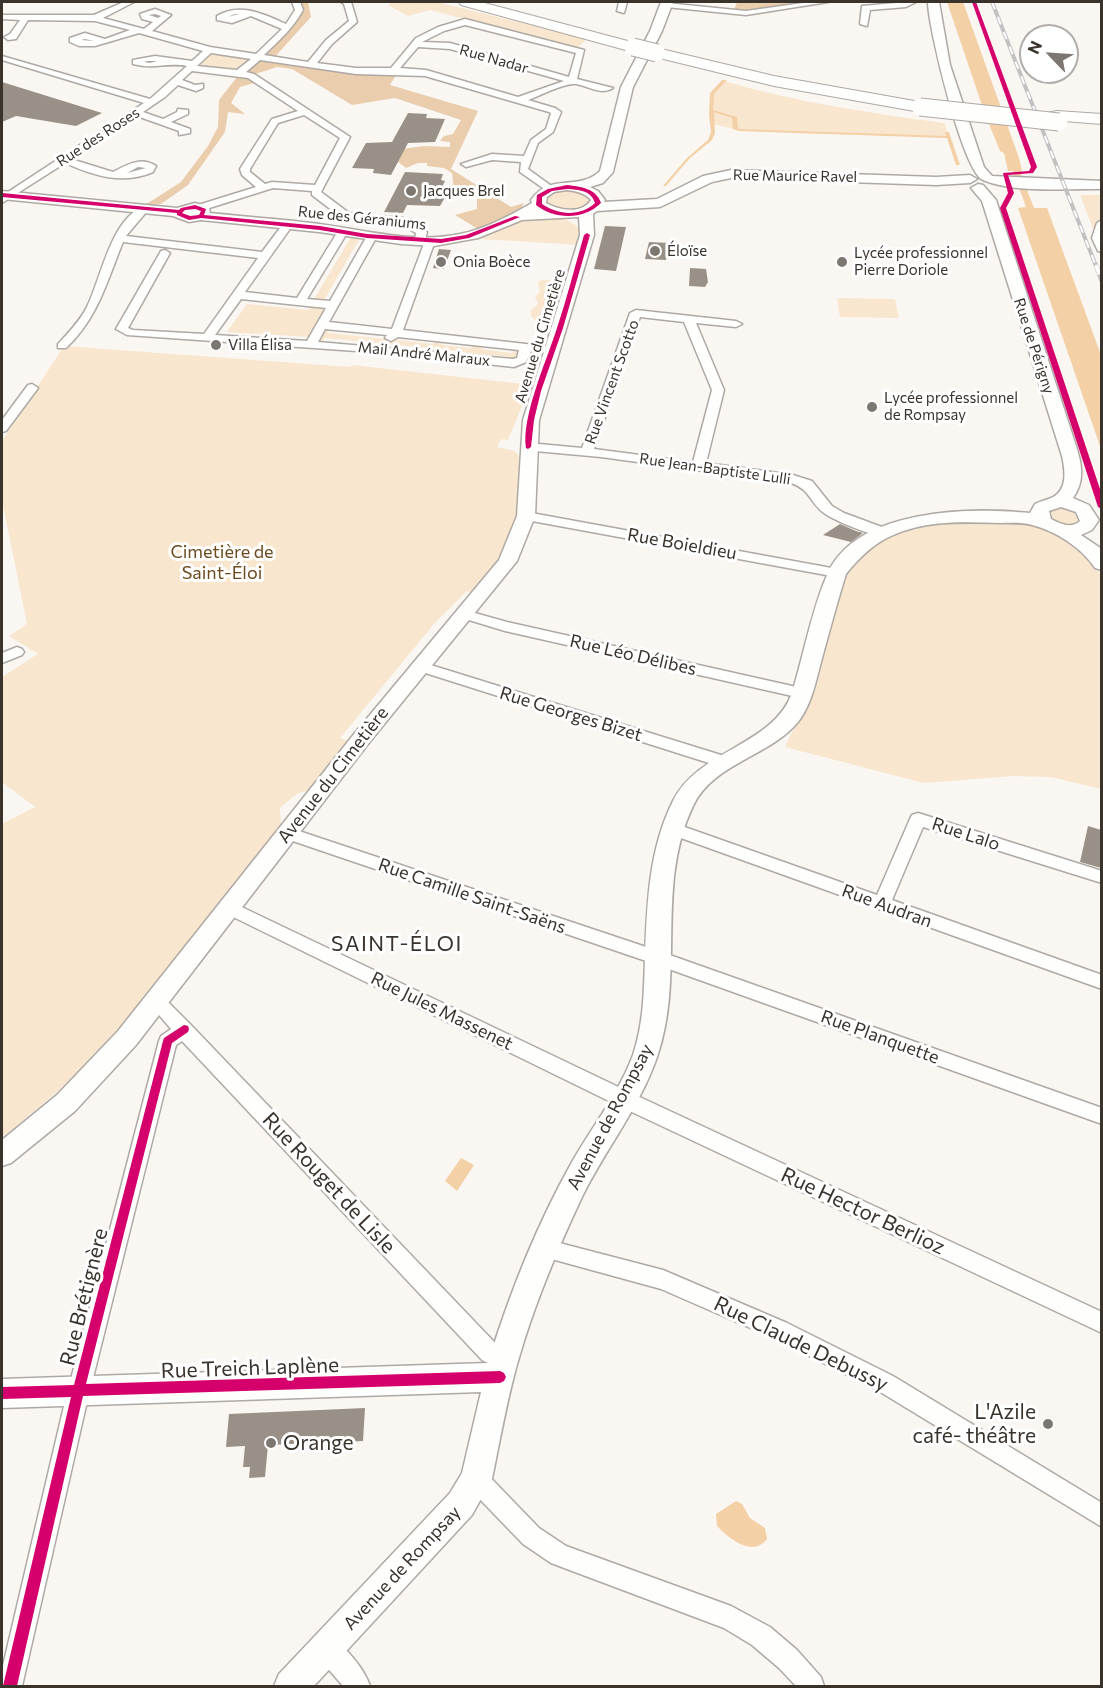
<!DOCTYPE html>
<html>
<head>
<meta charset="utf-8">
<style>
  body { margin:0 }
  #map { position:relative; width:1103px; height:1688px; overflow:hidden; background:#faf6f2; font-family:Commissioner,sans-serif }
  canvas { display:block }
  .frame { position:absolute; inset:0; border:3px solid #3a332c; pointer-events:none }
  .north { position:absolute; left:1019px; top:24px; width:60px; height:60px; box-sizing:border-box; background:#fff; border:2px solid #b0adab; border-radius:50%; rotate:295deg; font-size:16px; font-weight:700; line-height:24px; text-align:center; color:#3a332c }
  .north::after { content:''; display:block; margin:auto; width:21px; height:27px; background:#7d7771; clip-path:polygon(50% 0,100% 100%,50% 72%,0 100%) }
</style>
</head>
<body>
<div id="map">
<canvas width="1103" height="1688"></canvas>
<div class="frame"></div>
<div class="north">N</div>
</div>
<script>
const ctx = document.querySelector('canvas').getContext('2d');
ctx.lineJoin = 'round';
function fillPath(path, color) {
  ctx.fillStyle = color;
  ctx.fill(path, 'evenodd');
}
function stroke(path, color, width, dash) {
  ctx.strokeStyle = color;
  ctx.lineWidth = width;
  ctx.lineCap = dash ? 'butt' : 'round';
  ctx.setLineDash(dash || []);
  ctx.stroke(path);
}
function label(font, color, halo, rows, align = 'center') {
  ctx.font = font + ' Commissioner,sans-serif';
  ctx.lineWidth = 6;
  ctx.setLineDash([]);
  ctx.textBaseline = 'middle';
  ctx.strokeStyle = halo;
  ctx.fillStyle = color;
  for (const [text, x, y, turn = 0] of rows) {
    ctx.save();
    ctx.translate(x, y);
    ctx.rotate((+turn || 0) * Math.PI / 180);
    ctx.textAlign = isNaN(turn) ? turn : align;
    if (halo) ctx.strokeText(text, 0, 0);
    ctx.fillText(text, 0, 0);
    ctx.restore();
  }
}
const green = new Path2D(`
  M393 2H437L586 39 578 48 430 10 408 16 388 5Z
  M211 54 247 57 249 59 237 70 198 67Z
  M724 81C795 102 870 113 944 123L949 137 790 133 739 130 713 124 711 115 712 93Z
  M566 190H574L591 197V205L574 212 546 206 543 199 551 192Z
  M1080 195H1101V249Z
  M532 217C556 217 569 215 585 235L582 245 480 239Z
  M351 237 360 238 323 302 313 301Z
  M543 280 563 281 561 290 556 292 552 303 556 305 550 324 538 323 531 316V310L538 304 535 297 540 292 538 282Z
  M837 298 895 299 899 318 840 317Z
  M247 304 308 310 311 306 326 307 309 337 227 332Z
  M330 328 328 333 433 344 436 340H444L442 345 471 348 473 344 483 345 481 349 512 353 515 348H518V353L512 362 509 361 510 357 479 354 477 357 467 356 468 353 440 349 437 353 429 352 431 348 325 338 322 343 318 342 324 329Z
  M64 346 350 367 352 365 523 384 529 389 508 440 501 439 497 447 515 451C523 459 520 468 520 478 517 532 508 552 473 593L467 591 434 624 340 738 348 741 308 791 298 793 280 808 281 825 150 995 64 1086 2 1138V824L35 807 2 782V677L38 654 9 636 27 624 2 500V441Z
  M1063 507 1077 512 1080 517 1079 521C1069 527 1056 525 1049 515L1050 511Z
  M1024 521 1065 534 1096 563 1102 581 1101 789 1051 777 1013 776 924 783 785 747 810 693 843 581C874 517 964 522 1024 521Z`);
const forest = new Path2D(`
  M298 2H308L311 17 272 60 397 73 390 85 478 111 451 169 511 207 524 203 518 214 478 229 455 215 477 209V197L470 189 454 190 452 173 444 168 427 166V163H418L406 168 391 156 394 150 425 146 450 147V142L440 141 444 136 453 134 461 120 395 98 352 105 292 69 277 67 246 77 254 83 240 87 231 103 245 114 228 112 225 132 188 185 161 204 145 205 181 182 208 146 218 127 219 100 237 77 289 28 300 4Z
  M737 2H804L748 10H734Z`);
const water = new Path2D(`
  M947 2H963L1019 158 1022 171 1020 172 1034 208H1047L1101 355V449L1018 208 1026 207 1013 171H1008L1004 153 1000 151 985 114Z
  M722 80H727L714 94 713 110 737 117 738 129 946 136 945 132H949L960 165H956L947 138 739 131 733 129 732 118 714 112 715 133 712 140 689 159 666 186H663L687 158 708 140 711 132 709 115 710 93Z
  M461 1158 474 1165 457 1191 445 1181Z
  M736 1501 742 1504 750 1518 765 1528 767 1539C753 1558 728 1538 717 1526L716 1514Z`);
const building = new Path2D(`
  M2 82 102 113 76 126 16 116 2 122Z
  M408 113 427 114 426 118 445 119 435 142 408 143 391 175 373 173 374 169 352 168 366 143 392 142Z
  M405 172 443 174 441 180 445 181 439 193 447 194 440 206 407 205 403 213 384 212Z
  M605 226 626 227 616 271 594 269Z
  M649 242 669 243 666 260 645 259Z
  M439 249 451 250 444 269 433 268Z
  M690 268 706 269 708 282 705 287 689 286Z
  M840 524 856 531 863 533 851 542 823 535Z
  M1088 826 1101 830V868L1080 862Z
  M365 1408 363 1441 268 1445 265 1477 249 1478 250 1467H243L245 1446 226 1447 229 1414Z`);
const street = new Path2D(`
  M124 2H134L103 18 144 29 153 22 142 19 140 14 155 9 171 15 152 31 210 47 256 54 282 29 251 16 232 23 217 20V16C239 2 264 14 286 24L295 10 292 2H300L303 10C293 28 279 41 264 55L308 62 326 40 349 21 344 4 341 2H351L357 22 332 44 317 63 356 68H391L416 38 438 27 465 19 584 50 577 79 613 88C601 96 587 85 575 84 564 83 539 96 528 100L555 108 561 112 553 132 538 143 528 169 554 188V192L550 193 520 172 521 162 492 160 466 167 461 164 492 154 524 156 531 140 546 129 551 113 549 112 425 76 356 74 260 60 246 72 254 74 350 137 321 192 349 213 403 218 427 232 425 240 420 243 415 240 416 233 401 224 342 218 312 195V191L273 188 203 210H195V206L256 187 242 175 240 169 272 119 298 111 248 78 192 71 182 80 195 85 203 84V88L196 91 178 85 165 97 143 112 163 119 177 112 178 109 188 110V114L171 122 190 129V133L179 135V131L137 116 71 159 113 172C127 165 141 156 156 166L153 172C123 185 94 176 65 163L2 203V196L144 103 2 60V56L150 99 187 66C164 62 156 70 133 64V60L155 56 192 61 203 51 139 33 95 46H79L70 42V38L85 33 105 39 130 30 95 21 28 20 16 39 8 40 4 37 10 34 20 20 2 19V15H94ZM155 14 161 16 158 18 149 15ZM235 14H239L228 17ZM465 25 576 53 569 77 450 43 422 42 444 31ZM85 39 94 41 81 40ZM418 47 450 49 564 81 518 97 426 70 400 68ZM211 53 251 59 237 70 197 66ZM147 61H157L150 63 144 62ZM304 115 340 138 315 185 272 182 265 184 250 172V169L278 123ZM138 167 146 168 127 173Z
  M619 2H627L624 13 617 11Z
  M810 2H828L746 15 666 7 662 5 666 3 746 11Z
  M907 2H916L906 7 870 10 867 26 860 24 862 6Z
  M143 207 148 210 126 236 262 252 283 224H291L292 226 245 292 297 298 337 233 342 230 347 233 307 299 330 301 367 236 376 234 377 236 329 322 392 329 425 241 434 239 435 241 403 330 552 347 558 350 552 353 531 351 526 362 514 367 385 353 127 335 116 329 161 251 165 250 170 253 128 328 133 330 204 334 258 258 123 242C107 281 98 318 66 348H58V344C69 332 80 321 87 307 101 279 111 219 143 207ZM241 299 326 308 307 341 215 335ZM325 329 387 335 385 338 391 341 398 337 519 350 517 358 513 359 318 342Z
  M1102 220V252L1098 251 1092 238 1097 223Z
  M636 310 736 321 742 324 736 327 696 323 724 390 706 463 793 475 812 481 832 506 844 513 890 530 892 533 890 536C878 539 835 521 824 513 810 503 810 489 791 483L601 457 524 450 522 447 524 444 528 443 582 448 630 313ZM640 317 684 322 712 390 693 462 594 449Z
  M32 384 38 388 6 431 2 432V420L28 385Z
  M526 512 837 569 844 573 837 577 521 519 519 516Z
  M464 610 507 622 801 688 809 693 801 698 505 631 459 617 457 614Z
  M17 647 22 649 24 652 22 655 2 663V653Z
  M421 662 721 755 729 763 727 767C719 769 716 767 709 763L416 670 414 667Z
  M918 813 1102 871V883L923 827 892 900 1102 975V989L667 833 665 829 667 825H679L877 895 910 819 912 815Z
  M287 827 664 953 1102 1108V1124L652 963 281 837 279 833 281 829Z
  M229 901 631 1093 1102 1312V1333L617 1105 223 912 220 907 223 902Z
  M157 995 163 997 190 1024 498 1346 511 1354 514 1361 511 1368 503 1371 482 1360 182 1041 176 1045 86 1406 22 1686H2V1670L64 1406 159 1041 161 1036 171 1029 148 1002 151 997Z
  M544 1239 663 1270 787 1323 893 1376 1102 1503V1527L877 1390 771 1337 661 1289 537 1255 534 1248 537 1241Z
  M476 1468 484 1471 539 1528 566 1546 731 1606 770 1627 797 1650 821 1677 824 1686H796L779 1668 752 1645 724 1628 551 1563 523 1544 468 1487 465 1479 468 1471Z
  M327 1636C344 1643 365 1670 370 1686H343L318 1657 315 1648 318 1639Z`);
const secondary = new Path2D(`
  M661 2H673L662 31 633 87 613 172 603 183 590 187 598 191 605 200 604 202 657 199 703 176 731 170 936 177 970 175 977 179 970 183 936 185 731 178 712 182 660 207 597 211 593 214 594 235 539 420 535 516 517 561 368 744 136 1045 75 1111 11 1163 2 1166V1140L57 1095 118 1031 354 734 499 560 517 516 523 420 580 235 579 217 522 220 478 238 434 246 401 244 319 232 201 220 189 222 173 216 2 199V191L177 208 195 203 209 207 210 213C246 217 283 219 319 224 366 230 413 244 460 234 485 229 509 216 532 203L531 200C550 172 578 192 600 171L621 87 650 31ZM567 190C576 191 585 193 591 200 582 215 558 210 546 203L547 197 554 192Z
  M928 2H939L950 65 984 167 992 176 1102 181V189C1064 188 1017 194 983 180 963 172 928 27 928 2Z
  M978 184 983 185 996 200 1076 446C1082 465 1085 481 1073 498L1089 505 1099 520 1092 530 1081 535 1102 549V570L1095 568C1082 548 1056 531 1032 525 1022 522 1010 523 1000 523 963 522 926 520 891 536 873 544 859 558 846 574 838 600 831 625 824 651 817 675 813 703 798 722 769 757 713 763 693 806 655 886 685 974 658 1054 642 1104 605 1150 582 1197 557 1250 534 1305 518 1361 507 1399 500 1440 492 1479L472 1515 314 1686H274L279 1674 450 1493 462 1473 481 1392 2 1408V1379L488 1363C509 1295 537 1224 572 1162 592 1127 619 1093 633 1055 644 1022 644 990 645 956 647 903 649 849 673 801 699 749 773 746 792 693 804 654 811 612 827 575 855 508 971 507 1030 513L1035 504C1041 501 1047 500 1053 497 1068 489 1065 470 1062 456L982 201 971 188ZM1061 507 1076 512 1080 521C1071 529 1061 524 1051 519L1049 511Z`);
const highway = new Path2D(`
  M459 2H481L639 44 641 47 633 52 461 5Z
  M657 48 774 76 920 102 928 107 920 112 774 86 651 56 649 53 651 50Z
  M1057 111 1102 114V124L1051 120 1049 116 1051 112Z`);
const railFar1 = new Path2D(`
  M992 2 1096 266`);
const rail = new Path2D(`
  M1096 265 1102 281`);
const highwayBridge = new Path2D(`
  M633 47 657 53
  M920 107 1059 122`);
const cycleway = new Path2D(`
  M972 2H976L1037 167 1033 173 1008 175 1014 193 1006 208 1102 495V509L1098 507 1000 208 1008 193 1003 173 1029 171 1031 167Z
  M567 185C581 187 596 188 601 203 584 220 555 220 536 205L537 195 548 189ZM567 189C579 190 591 190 595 203 580 217 558 215 542 204V197L552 191Z
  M2 193 179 210 181 208 195 205 206 209 204 215 320 226 367 234 441 239 466 235 515 216 520 217 469 238 441 243 367 238 320 230 201 218 189 220 177 215V213L2 197ZM195 209 201 211 199 215 190 216 182 213 185 210Z
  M587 233 590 235 563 328 541 391 534 420 531 447 528 449 526 448C521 417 547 360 557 328 567 298 575 266 584 235Z
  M184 1025 188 1026 189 1029 188 1032 172 1043 86 1384 500 1371 504 1373 506 1377 504 1381 500 1383 83 1396 17 1686H3L71 1397 2 1399V1387L74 1385 163 1041 164 1038Z`);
const markers = [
  [411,191,6,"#7d7771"],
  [655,251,6,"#7d7771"],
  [441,262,6,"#7d7771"],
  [842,262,6,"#7d7771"],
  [216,345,6,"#7d7771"],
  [872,407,6,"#7d7771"],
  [1048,1424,6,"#7d7771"],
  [271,1443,6,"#7d7771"]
];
const farStreetnames = [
  ["Rue Nadar",494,59,16],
  ["Rue des Roses",98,137,-33],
  ["Rue Maurice Ravel",795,176,1],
  ["Rue des Géraniums",362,218,6],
  ["Avenue du Cimetière",540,336,-73],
  ["Rue de Périgny",1034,346,72],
  ["Mail André Malraux",424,354,6],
  ["Rue Vincent Scotto",612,382,-70],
  ["Rue Jean-Baptiste Lulli",715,469,8]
];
const farPoinames = [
  ["Jacques Brel",423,191],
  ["Éloïse",667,251],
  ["Lycée professionnel",854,253],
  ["Pierre Doriole",854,270],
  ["Onia Boèce",453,262],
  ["Villa Élisa",228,345],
  ["Lycée professionnel",884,398],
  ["de Rompsay",884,415]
];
const streetNames = [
  ["Rue Boieldieu",682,544,10],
  ["Rue Léo Délibes",633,655,13],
  ["Rue Georges Bizet",571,714,17],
  ["Avenue du Cimetière",333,775,-52],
  ["Rue Lalo",966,834,18],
  ["Rue Camille Saint-Saëns",472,896,19],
  ["Rue Audran",887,906,20],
  ["Rue Jules Massenet",442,1011,26],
  ["Rue Planquette",880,1037,20],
  ["Avenue de Rompsay",610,1117,-62],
  ["Avenue de Rompsay",402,1568,-47]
];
const parkNames = [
  ["Cimetière de",222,552],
  ["Saint-Éloi",222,573]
];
const quarterNames = [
  ["SAINT-ÉLOI",397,944]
];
const nearStreetnames = [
  ["Rue Rouget de Lisle",329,1183,47],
  ["Rue Hector Berlioz",863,1211,25],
  ["Rue Brétignère",84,1297,-76],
  ["Rue Claude Debussy",801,1344,26],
  ["Rue Treich Laplène",250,1368,-2]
];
const nearPoinames = [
  ["L'Azile",1036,1412],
  ["café- théâtre",1036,1436],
  ["Orange",283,1443,"left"]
];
fillPath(green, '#f9e6ce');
fillPath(forest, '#eacdac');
fillPath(water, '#f3d0a5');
fillPath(building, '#999187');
stroke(street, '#aea9a4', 3);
stroke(secondary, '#aea9a4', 3);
stroke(highway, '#aea9a4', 2);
fillPath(street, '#fefefd');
fillPath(secondary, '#fefefd');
fillPath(highway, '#fefefd');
stroke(railFar1, '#c3c1c0', 4);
stroke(rail, '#c3c1c0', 5);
stroke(railFar1, '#fff', 2, [8]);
stroke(rail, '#fff', 4, [10]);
stroke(highwayBridge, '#aea9a4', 19, []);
stroke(highwayBridge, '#fefefd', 17);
fillPath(cycleway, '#d6006c');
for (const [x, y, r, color] of markers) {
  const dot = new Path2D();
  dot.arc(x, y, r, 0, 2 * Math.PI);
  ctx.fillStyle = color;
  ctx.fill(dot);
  stroke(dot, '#fff', 2);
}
label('15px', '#3a332c', '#fff', farStreetnames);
label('15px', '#3a332c', '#fff', farPoinames, 'left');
label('18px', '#3a332c', '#fff', streetNames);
label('18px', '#6d4b1f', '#fff', parkNames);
ctx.letterSpacing = '1.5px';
label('21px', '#3a332c', '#fff', quarterNames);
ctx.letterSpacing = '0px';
label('21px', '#3a332c', '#fff', nearStreetnames);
label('21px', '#3a332c', '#fff', nearPoinames, 'right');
</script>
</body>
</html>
